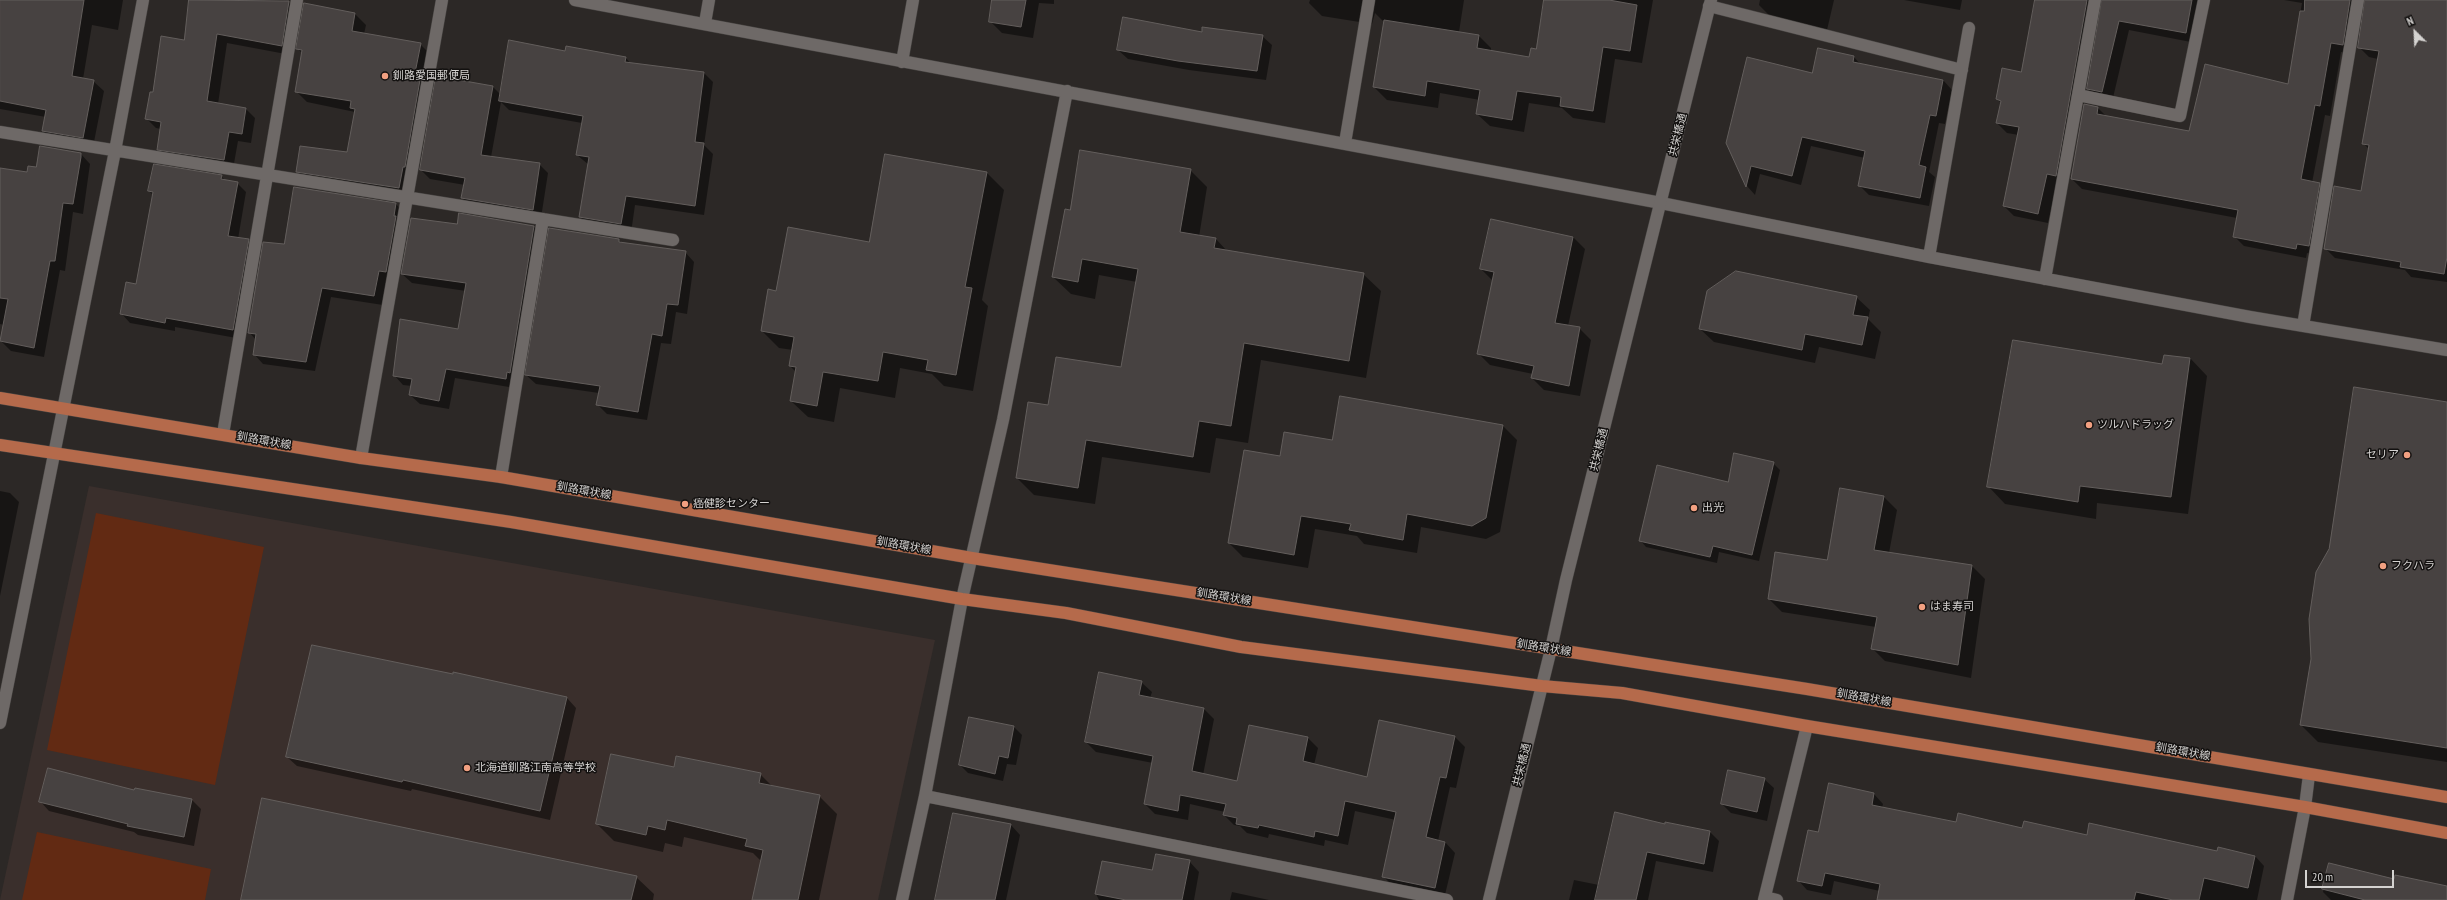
<!DOCTYPE html>
<html>
<head>
<meta charset="utf-8">
<style>
  body { margin:0 }
  #map { position:relative; width:2447px; height:900px; overflow:hidden; background:#2c2826; font-family:"PT Sans Narrow",sans-serif }
  canvas { display:block }
  .north { position:absolute; left:2395px; top:12px; width:40px; height:40px; -webkit-text-stroke:3px #131110; paint-order:stroke; rotate:336deg; font-size:11px; font-weight:700; line-height:16px; text-align:center; color:#d5d3d1 }
  .north::after { content:''; display:block; margin:auto; width:14px; height:18px; background:#d5d3d1; clip-path:polygon(50% 0,100% 100%,50% 72%,0 100%) }
  .scale { position:absolute; left:2305px; top:870px; width:89px; height:18px; box-sizing:border-box; border:2px solid #d5d3d1; border-top:0; padding-left:5px; font-size:12px; line-height:14px; white-space:nowrap; color:#d5d3d1; -webkit-text-stroke:3px #131110; paint-order:stroke }
</style>
</head>
<body>
<div id="map">
<canvas width="2447" height="900"></canvas>
<div class="north">N</div>
<div class="scale">20 m</div>
</div>
<script>
const ctx = document.querySelector('canvas').getContext('2d');
ctx.lineJoin = 'round';
function fillPath(path, color) {
  ctx.fillStyle = color;
  ctx.fill(path, 'evenodd');
}
function stroke(path, color, width, dash) {
  ctx.strokeStyle = color;
  ctx.lineWidth = width;
  ctx.lineCap = dash ? 'butt' : 'round';
  ctx.setLineDash(dash || []);
  ctx.stroke(path);
}
function label(font, color, halo, rows, align = 'center') {
  ctx.font = font + ' "PT Sans Narrow","Noto Sans JP",sans-serif';
  ctx.lineWidth = 3;
  ctx.setLineDash([]);
  ctx.textBaseline = 'middle';
  ctx.strokeStyle = halo;
  ctx.fillStyle = color;
  for (const [text, x, y, turn = 0] of rows) {
    ctx.save();
    ctx.translate(x, y);
    ctx.rotate((+turn || 0) * Math.PI / 180);
    ctx.textAlign = isNaN(turn) ? turn : align;
    if (halo) ctx.strokeText(text, 0, 0);
    ctx.fillText(text, 0, 0);
    ctx.restore();
  }
}
const built = new Path2D(`
  M89 486 935 640 878 900H0Z`);
const green = new Path2D(`
  M96 513 264 547 215 785 47 750Z
  M37 832 211 869 205 900H22Z`);
const shadow = new Path2D(`
  M0 0H123L118 30 92 25 83 79 93 81 104 91 93 147 53 141 43 131 46 117 0 109Z
  M190 0H281L287 1 297 11 291 55 227 43 218 104 246 109 255 118 251 143 238 141 233 169 167 159 158 149 161 129 156 128 147 119 154 94 185 41Z
  M993 0H1054V4L1039 3 1033 38 1002 33 990 21Z
  M1310 0H1464L1459 32 1479 36 1491 48V52L1530 58 1536 50 1545 0H1653L1642 63 1615 59 1605 123 1573 118 1562 108 1529 103 1524 132 1490 126 1477 114 1480 100 1440 93 1438 108 1387 100 1374 87 1385 23 1375 13 1372 24 1322 16 1309 3Z
  M1760 0H1834L1827 30 1771 17 1759 5Z
  M1904 0H1962L1960 10Z
  M2036 0H2204L2196 43 2129 30 2112 102 2098 99 2088 89 2103 4 2099 5 2048 223 2014 216 2004 206 2019 135 2007 133 1997 123 2001 103 1997 99 2021 73Z
  M2284 0H2447V282L2411 277 2405 270 2335 258 2325 248 2362 192 2369 149 2363 143 2378 59 2369 57 2359 47 2366 2 2360 9 2353 54 2341 52 2330 116 2325 115 2312 183 2319 184 2329 194 2319 256 2307 253 2306 258 2244 246 2234 236 2237 218 2082 189 2072 179 2098 108 2107 117 2189 132 2288 85 2302 3Z
  M355 14 366 25 364 34 420 44 431 55 410 199 308 183 297 172 348 153 355 112 307 102 296 91 303 54 297 48Z
  M1203 33 1262 36 1272 45 1266 80 1189 70 1128 59 1118 50Z
  M1818 49 1854 57 1861 65 1943 80 1952 90 1945 124 1939 123 1929 172 1935 177 1929 206 1869 195 1860 186 1865 158 1811 146 1801 185 1760 174 1755 195 1747 186 1727 142 1813 74Z
  M566 52 626 58 631 64 704 73 713 82 704 145 713 154 704 215 635 205 631 233 589 226 580 217 589 165 577 155 582 123 509 110 501 102 491 157 539 164 548 173 541 218 471 207 462 198 465 185 430 179 421 170 493 87 501 95Z
  M80 153 90 164 83 214 73 212 65 271 60 270 44 357 11 351 1 341 4 325 0 324V169L28 174Z
  M886 155 987 173 1004 190 982 300 988 306 973 391 944 386 932 374 900 368 895 398 840 388 834 422 808 417 791 401 796 372 790 366 793 350 779 348 762 331 777 292 870 243Z
  M155 165 221 176 226 181 237 183 246 192 238 239 248 240 258 250 242 339 175 327V331L130 323 121 313 137 285 153 195 149 191Z
  M1190 170 1207 187 1199 237 1216 239 1227 251 1363 274 1381 291 1366 378 1261 360 1248 443 1216 438 1210 473 1102 457 1095 504 1034 495 1017 478 1049 406 1122 368 1137 282 1099 275 1095 299 1071 294 1053 277 1071 211Z
  M396 204 405 214 383 305 331 297 315 371 263 364 254 354 256 340 249 332 285 245Z
  M1491 220 1573 237 1585 249 1568 326 1579 328 1591 340 1580 396 1544 390 1532 378 1533 374 1490 365 1478 353 1493 281 1481 269Z
  M457 226 534 227 543 236 515 388 455 378 449 409 420 404 410 395 412 386 403 385 394 375 459 331 466 291 412 283 402 274Z
  M619 240 623 244 685 252 694 262 687 314 676 312 671 344 661 343 647 420 607 414 598 405 599 393 536 384 526 375Z
  M1856 297 1870 310 1868 319 1881 332 1875 359 1819 347 1815 363 1714 342 1700 329Z
  M2190 358 2207 376 2188 514 2097 503 2096 519 2005 504 1988 486 2163 365Z
  M1341 397 1503 426 1517 440 1500 532 1486 539 1421 527 1417 553 1364 544 1357 536 1315 529 1308 568 1243 557 1229 543 1280 457 1333 441Z
  M2447 403V762L2318 742 2301 725Z
  M1773 463 1780 470 1759 561 1719 552 1717 563 1646 547 1640 540 1728 483Z
  M0 491 10 493 19 502 0 596Z
  M1884 497 1897 510 1889 553 1972 566 1985 579 1971 678 1885 661 1872 648 1876 627 1782 612 1769 599 1828 561Z
  M454 673 567 698 576 708 550 820 412 789 411 791 297 766 287 757Z
  M1141 682 1152 692 1150 698 1204 709 1214 719 1203 775 1238 782 1308 738 1318 748 1314 765 1368 778 1455 737 1465 747 1456 788 1450 787 1438 841 1445 842 1455 853 1444 899 1393 886 1383 876 1396 820 1355 811 1348 845 1325 840 1324 846 1269 834 1268 838 1247 833 1240 826 1234 825 1224 815 1225 812 1190 804 1188 820 1155 814 1145 804 1153 763 1096 752 1086 742Z
  M970 718 1014 727 1022 735 1016 765 1007 764 1003 781 968 773 960 765Z
  M675 768 760 774 773 787 819 796 837 814 819 900H753L762 862 753 853 684 837 682 847 665 843 663 852 614 841 597 824Z
  M1764 779 1774 788 1767 821 1731 813 1722 804Z
  M1830 785 1874 794 1883 804 1882 808 1957 823 2088 836 2255 856 2264 866 2257 900H1877L1880 891 1834 881 1831 895 1807 890 1798 880 1818 833Z
  M135 791 192 800 201 809 194 846 138 835 134 832 49 811 40 801Z
  M1011 825 1020 835 1006 900H936Z
  M1665 825 1710 832 1719 841 1713 872 1656 861 1648 900H1569L1574 880 1599 885Z
  M1189 861 1199 872 1194 900H1099L1096 894 1153 871Z
  M2330 864 2395 881 2447 888V900H2331L2323 892Z
  M636 877 654 894 653 900H242Z
  M1232 892 1269 900H1230Z`);
const building = new Path2D(`
  M0 0H84L72 76 94 80 83 138 42 131 46 110 0 101Z
  M189 0 289 1 282 46 217 34 207 101 246 108 242 134 229 132 224 160 157 150 161 122 145 119 150 92H153L161 36 184 40Z
  M992 0H1026L1021 27 989 22Z
  M1544 0H1609L1637 5 1630 51 1603 47 1593 111 1560 106 1561 97 1517 91 1512 120 1476 114 1480 90 1427 81 1425 96 1373 87 1384 20 1479 35 1477 48 1529 57 1531 48 1536 49Z
  M2035 0H2087L2056 176 2047 174 2038 214 2003 206 2019 127 1996 123 2001 101 1996 99 2002 68 2021 72Z
  M2102 0H2192L2186 33 2119 21 2102 92 2087 89Z
  M2305 0H2350L2343 45 2331 43 2320 106 2315 105 2301 179 2320 183 2309 246 2297 244 2296 249 2233 237 2238 210 2071 179 2084 104 2098 107 2097 114 2189 131 2205 64 2288 84 2300 11H2304Z
  M2365 0H2447V257L2444 274 2400 267 2401 262 2324 249 2334 186 2361 191 2369 145 2362 144 2379 51 2358 48Z
  M304 3 355 13 352 31 421 43 415 73 421 74 405 167H403L399 188 296 172 300 146 347 152 355 109 350 108 351 101 295 92 302 50 296 49Z
  M1123 17 1202 32V27L1263 35 1257 71 1178 61 1117 50Z
  M509 40 565 51 566 46 626 57 625 62 704 72 695 142 704 143 695 206 626 196 621 224 579 217 589 157 576 155 583 116 499 101Z
  M1818 48 1854 56 1853 62 1943 80 1936 116 1930 115 1919 165 1926 167 1920 198 1858 186 1865 151 1802 137 1792 176 1751 166 1746 187 1726 143 1747 57 1812 73Z
  M436 76 493 86 481 155 540 163 533 210 461 198 465 178 420 170Z
  M40 146 81 153V157L73 204 63 203 55 261H50L34 348 0 341 8 299 0 298V168L27 172 28 166 36 167Z
  M1080 150 1191 169 1180 232 1216 238 1214 248 1364 273 1349 361 1244 343 1231 426 1199 421 1193 457 1086 440 1078 488 1016 478 1028 402 1048 405 1056 357 1121 367 1138 269 1082 259 1078 282 1052 277 1065 209 1070 210Z
  M885 154 987 172 965 287 972 288 956 375 926 370 928 360 883 352 878 381 823 372 817 406 790 401 796 367 789 366 794 337 761 331 768 289 776 291 788 227 869 242Z
  M154 164 222 175 221 179 238 182 228 236 249 239 233 330 166 318 165 323 120 314 126 282 136 284 153 192 148 191Z
  M294 187 396 203 394 216H396L386 272 379 271 374 296 322 288 306 362 253 355 256 334 248 333 263 242 284 244Z
  M459 213 534 226 510 373 507 372 506 379 446 369 439 401 409 395 412 379 393 376 400 319 458 329 466 283 401 274 411 218 457 224Z
  M1491 219 1573 237 1555 323 1580 327 1569 386 1531 378 1534 366 1477 354 1494 272 1480 269Z
  M549 228 619 239V242L686 251 678 305 667 304 662 336 652 334 638 412 596 405 600 386 525 375Z
  M1736 271 1857 296 1853 315 1868 317 1862 345 1805 334 1802 350 1699 329 1707 291Z
  M2013 340 2162 364 2164 355 2190 358 2171 497 2080 486 2078 502 1987 487Z
  M2354 387 2447 402V748L2300 725 2311 659 2309 619 2316 572 2329 549Z
  M1340 396 1503 425 1486 518 1472 526 1407 514 1403 540 1349 530 1351 524 1301 516 1294 555 1228 543 1244 450 1280 456 1284 432 1332 440Z
  M1734 453 1774 462 1752 555 1713 546 1710 557 1639 541 1657 465 1728 482Z
  M1840 488 1884 496 1874 550 1972 565 1958 665 1871 649 1877 617 1768 599 1775 552 1827 560Z
  M312 645 453 674V672L567 697 540 811 403 780 402 782 286 757Z
  M1099 672 1142 681 1139 695 1204 708 1192 771 1237 781 1249 725 1308 737 1303 761 1367 777 1379 720 1455 736 1446 778 1440 777 1426 837 1445 842 1435 888 1382 877 1396 812 1345 801 1338 836 1315 831 1314 837 1259 825 1258 828 1236 824 1237 818 1223 815 1226 804 1180 795 1178 811 1144 804 1153 756 1085 742Z
  M969 717 1014 726 1008 758 999 756 995 774 959 765Z
  M611 754 674 767 676 756 761 773 759 783 820 795 798 900H752L763 850 745 846 747 839 667 820 665 830 648 826 646 835 596 824Z
  M48 768 134 790 135 788 192 799 184 837 127 826 128 824 39 802Z
  M1728 770 1765 778 1757 812 1721 804Z
  M1829 783 1874 793 1872 805 1956 822 1958 813 2022 828 2024 821 2087 835 2089 823 2217 851 2218 847 2255 856 2248 888 2204 878 2199 900H2173L2136 892 2134 900H1877L1880 884 1825 873 1822 886 1797 881 1808 830 1818 832Z
  M262 798 637 876 631 900H241Z
  M1615 812 1665 824V822L1710 831 1704 864 1647 852 1636 900H1595Z
  M953 813 1011 824 995 900H935Z
  M1156 854 1190 860 1182 900H1126L1095 894 1102 861 1152 870Z
  M2329 863 2394 879 2395 875 2447 886V900H2365L2322 889Z`);
const street = new Path2D(`
  M575 0 1661 203 1929 257 2250 317 2447 350
  M1709 6 1962 70
  M705 23 709 0
  M902 62 913 0
  M2078 95 2180 116 2204 0
  M0 132 673 240
  M1345 143 1369 0
  M1929 257 1969 28
  M2045 279 2095 0
  M2303 326 2358 0
  M223 434 297 0
  M361 458 442 0
  M501 477 543 219
  M0 723 115 151 143 0
  M925 796 1447 900
  M1765 897 1777 900
  M902 900 925 796 962 599 1003 420 1067 91
  M1764 900 1807 726
  M2287 900 2305 807 2309 775`);
const secondary = new Path2D(`
  M1489 900 1551 649 1566 580 1711 0`);
const primary = new Path2D(`
  M0 398 361 458 501 477 972 558 1807 689 2447 797
  M0 445 511 522 962 599 1066 613 1241 647 1542 686 1622 693 1807 726 2305 807 2447 833`);
const markers = [
  [385,76,4,"#f2a081"],
  [2089,425,4,"#f2a081"],
  [2407,455,4,"#f2a081"],
  [685,504,4,"#f2a081"],
  [1694,508,4,"#f2a081"],
  [2383,566,4,"#f2a081"],
  [1922,607,4,"#f2a081"],
  [467,768,4,"#f2a081"]
];
const poiNames = [
  ["釧路愛国郵便局",393,76],
  ["ツルハドラッグ",2097,425],
  ["セリア",2399,455,"right"],
  ["癌健診センター",693,504],
  ["出光",1702,508],
  ["フクハラ",2391,566],
  ["はま寿司",1930,607],
  ["北海道釧路江南高等学校",475,768]
];
const streetNames = [
  ["共栄橋通",1678,135,-76],
  ["釧路環状線",264,441,10],
  ["共栄橋通",1599,450,-76],
  ["釧路環状線",584,491,10],
  ["釧路環状線",904,546,10],
  ["釧路環状線",1224,597,9],
  ["釧路環状線",1544,648,9],
  ["釧路環状線",1864,698,10],
  ["釧路環状線",2183,752,10],
  ["共栄橋通",1522,765,-76]
];
fillPath(built, '#3a2f2c');
fillPath(green, '#622a13');
fillPath(shadow, '#0007');
fillPath(building, '#474241');
stroke(building, '#635e5c', 1);
stroke(street, '#464341', 13);
stroke(secondary, '#464341', 13);
stroke(primary, '#464341', 13);
stroke(street, '#6e6967', 12);
stroke(secondary, '#6e6967', 12);
stroke(primary, '#b56a4b', 12);
for (const [x, y, r, color] of markers) {
  const dot = new Path2D();
  dot.arc(x, y, r, 0, 2 * Math.PI);
  ctx.fillStyle = color;
  ctx.fill(dot);
  stroke(dot, '#131110', 1.5);
}
label('11px', '#d5d3d1', '#131110', poiNames, 'left');
label('11px', '#d5d3d1', '#131110', streetNames);
</script>
</body>
</html>
